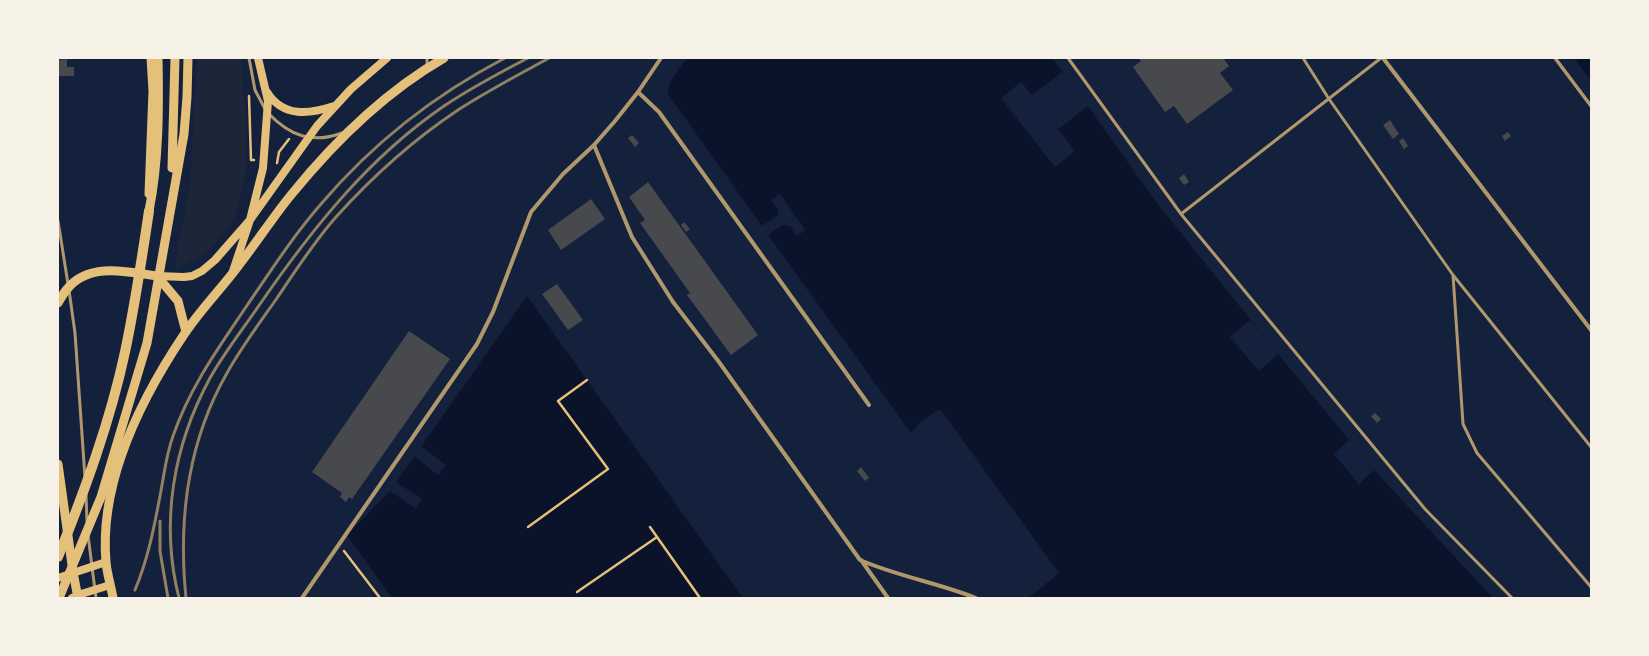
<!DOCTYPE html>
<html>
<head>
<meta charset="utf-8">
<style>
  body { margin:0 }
  #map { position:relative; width:1649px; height:656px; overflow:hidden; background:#14213d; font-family:Barlow,sans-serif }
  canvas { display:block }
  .frame { position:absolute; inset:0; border:59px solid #f6f1e7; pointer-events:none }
</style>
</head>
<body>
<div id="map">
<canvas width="1649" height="656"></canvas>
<div class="frame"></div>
</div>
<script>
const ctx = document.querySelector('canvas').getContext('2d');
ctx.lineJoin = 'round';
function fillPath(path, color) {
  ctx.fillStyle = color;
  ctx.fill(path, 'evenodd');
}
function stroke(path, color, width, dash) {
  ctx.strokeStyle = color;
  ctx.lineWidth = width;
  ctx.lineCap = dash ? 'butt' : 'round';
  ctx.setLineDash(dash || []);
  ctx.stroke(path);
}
const green = new Path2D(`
  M197 58H241L246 120 245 180 234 219 207 253 174 269 190 185Z`);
const water = new Path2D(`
  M687 58H1052L1088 106 1156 202 1278 354 1374 470 1493 598H1030L768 235 782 224 790 226 797 236 805 230 780 194 771 200 779 211 777 216 762 226 668 94C667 82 680 68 687 58Z
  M1574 58H1591V81Z
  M527 296 743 598H392L347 535 390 491Z`);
const pier = new Path2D(`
  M1062 72 1088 106 1058 129 1075 151 1055 167 1001 98 1021 82 1032 95Z
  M780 194 805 230 797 236 790 226 782 225 768 235 767 233 782 222 791 225 797 233 802 230 779 196 774 200 781 210 779 217 763 227 762 226 777 216 779 210 771 200Z
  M1250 320 1278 354 1259 371 1230 337Z
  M940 409 1059 573 1029 597 911 434 919 423Z
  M1349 440 1374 470 1359 484 1334 454Z
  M421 446 446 465 438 475 414 456Z
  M396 482 422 499 416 509 390 491Z`);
const building = new Path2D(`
  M1139 58H1223L1229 66 1220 73 1233 90 1187 124 1174 106 1165 112 1133 67 1141 61Z
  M67 59V67H74V76H58V60Z
  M1390 120 1399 134 1393 139 1383 125Z
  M1508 132 1511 136 1505 141 1502 136Z
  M632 135 639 143 635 147 628 138Z
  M1403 138 1408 146 1404 149 1399 141Z
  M1184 174 1189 182 1184 185 1179 178Z
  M648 182 758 335 731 355 687 295 690 293 640 223 645 220 629 197Z
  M591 199 605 219 561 250 548 230Z
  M684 222 690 229 686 232 681 225Z
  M557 284 583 320 568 330 542 294Z
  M409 331 450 359 352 499 349 497 346 502 340 497 342 493 312 472Z
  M1375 413 1381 419 1377 423 1371 416Z
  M861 467 869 478 865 481 857 471Z`);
const path = new Path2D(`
  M249 96 251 160H254
  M277 163 279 152 289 139
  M528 527 608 469 558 401 587 380
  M650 527 700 598
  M344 551 380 598
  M577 592 657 537`);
const service = new Path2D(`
  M249 58 255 90 265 109
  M1068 58 1181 214 1425 509 1512 598
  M1303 58 1329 99 1453 275 1591 447
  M427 66V58
  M268 113C290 136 312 144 342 133
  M1181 214 1381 58
  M58 221 68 284
  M1453 275 1463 424 1477 453 1591 587
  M69 290 75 333 85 478
  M86 495 87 522
  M88 535 96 598`);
const pedestrian = new Path2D(`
  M1555 58 1591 106`);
const minor = new Path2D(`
  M1383 58 1591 330
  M638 92 659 112 869 405
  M594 145 632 237 673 302 719 362 860 560C897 576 938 583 976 598
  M861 560 888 598
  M302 598 477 344 493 312 531 212 563 174 594 145 615 121 638 92 661 58`);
const secondary = new Path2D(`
  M267 92C283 118 310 114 334 106
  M233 271 250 220 263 168 268 101 258 58
  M157 276 184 277 192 276 202 271 215 260 250 220 317 126 351 89 387 58
  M58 578 106 562
  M72 598 78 595 110 585`);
const primary = new Path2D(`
  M58 303C61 298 64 292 68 288 90 262 128 272 157 276L178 301 186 332
  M58 464 73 572 78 598
  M113 598C111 586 107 574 106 562 99 482 142 397 185 333 201 309 222 288 239 265 257 242 273 217 291 195 334 142 385 92 444 58`);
const trunk = new Path2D(`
  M172 168 175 58
  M149 194 153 91 151 58
  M149 211C159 161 159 109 158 58
  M59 598 101 497 147 343 184 134 187 97 188 58`);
const motorway = new Path2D(`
  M58 557C85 490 110 422 125 352 135 305 142 258 149 211`);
const rail = new Path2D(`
  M160 521V551L168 598
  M135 590C148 559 154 528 160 496 164 476 166 455 173 436 190 387 217 350 246 307 270 272 293 236 321 204 372 144 436 94 505 58
  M179 598C160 523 173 446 210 378 224 353 243 329 260 304 312 229 368 158 444 106 471 88 499 73 528 58
  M186 598C178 519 187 443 227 373 241 348 258 325 275 301 294 273 313 243 336 217 372 177 413 140 458 110 487 91 518 75 549 58`);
fillPath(green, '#1d2539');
fillPath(water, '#0b132b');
fillPath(pier, '#14213d');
fillPath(building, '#48494c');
stroke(path, '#e5c07b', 2.5);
stroke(service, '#b1986c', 3);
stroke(pedestrian, '#b1986c', 3.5);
stroke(minor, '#b1986c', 4);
stroke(secondary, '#e5c07b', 8);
stroke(primary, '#e5c07b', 9);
stroke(trunk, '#e5c07b', 9);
stroke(motorway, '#e5c07b', 10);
stroke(rail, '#918062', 3);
</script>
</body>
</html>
